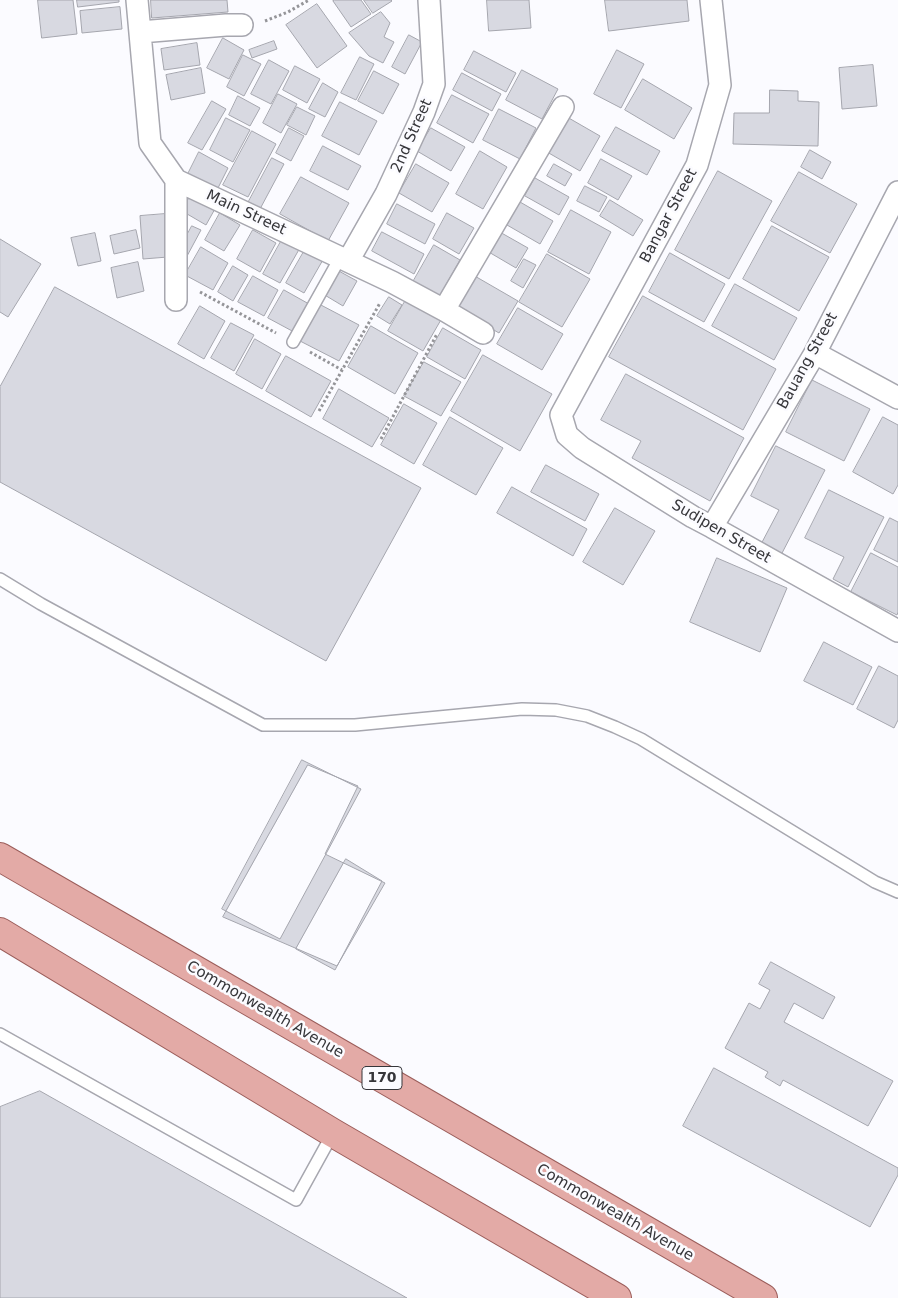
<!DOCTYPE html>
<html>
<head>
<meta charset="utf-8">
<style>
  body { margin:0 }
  canvas { display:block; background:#fbfbff }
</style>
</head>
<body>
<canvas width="898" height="1298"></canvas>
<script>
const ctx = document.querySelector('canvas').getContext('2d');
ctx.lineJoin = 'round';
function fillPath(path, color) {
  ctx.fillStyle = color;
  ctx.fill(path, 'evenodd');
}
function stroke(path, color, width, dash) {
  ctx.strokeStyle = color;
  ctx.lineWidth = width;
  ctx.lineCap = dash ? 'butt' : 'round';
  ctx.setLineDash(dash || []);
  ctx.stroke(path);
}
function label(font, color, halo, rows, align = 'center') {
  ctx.font = font + ' "DejaVu Sans",sans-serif';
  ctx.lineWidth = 5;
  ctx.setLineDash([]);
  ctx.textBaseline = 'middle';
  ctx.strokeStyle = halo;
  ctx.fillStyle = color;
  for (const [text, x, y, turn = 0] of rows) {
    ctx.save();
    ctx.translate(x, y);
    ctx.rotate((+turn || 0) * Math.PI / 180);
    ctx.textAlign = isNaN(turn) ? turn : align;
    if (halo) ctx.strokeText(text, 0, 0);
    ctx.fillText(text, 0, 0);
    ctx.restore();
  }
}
const building = new Path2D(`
  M38 0H73L77 34 42 38Z
  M77 0H119V2L78 7Z
  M151 0H227L228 12 152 18Z
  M335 0H361L371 14 351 27 333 1Z
  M364 0H391L392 1 373 13Z
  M487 0H529L531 28 489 31Z
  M605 0H687L689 21 609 31Z
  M317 4 347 46 317 68 286 25Z
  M120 7 122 29 82 33 80 11Z
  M381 12 390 23 384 37 394 42 383 63 369 56 349 33Z
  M409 35 422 42 405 74 392 67Z
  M223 38 244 50 229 79 207 68Z
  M274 41 277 49 252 58 249 50Z
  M197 43 200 65 164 70 161 49Z
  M617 50 644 64 621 108 594 94Z
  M474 51 516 73 506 92 464 70Z
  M243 55 261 64 244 96 227 87Z
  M360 57 374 64 356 100 341 93Z
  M269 60 289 71 271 104 251 94Z
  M873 65 877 106 842 109 839 68Z
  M295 66 320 79 307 103 283 90Z
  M201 68 205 93 171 100 166 75Z
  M522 70 558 89 542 119 506 100Z
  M374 71 399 84 383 114 358 101Z
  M462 73 501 94 492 111 453 90Z
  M643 79 692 108 674 139 625 110Z
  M323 83 338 92 325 117 309 109Z
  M770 90 798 91V101L819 102 818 146 733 144 734 113H769Z
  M278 94 297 104 281 133 263 123Z
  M452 95 489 114 473 143 437 123Z
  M238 96 260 108 250 126 229 115Z
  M212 101 226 109 202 150 188 143Z
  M340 102 377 121 359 155 322 136Z
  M297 107 315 116 306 135 287 125Z
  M499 109 536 128 520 159 483 140Z
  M567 117 600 136 580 171 547 152Z
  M226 118 250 130 233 162 210 150Z
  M616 127 660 151 647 175 602 151Z
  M289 128 304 136 291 161 276 153Z
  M431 128 465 147 451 171 417 151Z
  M252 131 276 144 248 197 223 185Z
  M323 146 361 166 348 190 310 171Z
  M810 150 831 162 822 179 801 167Z
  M480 151 507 167 483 209 456 194Z
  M199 152 228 168 216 192 187 176Z
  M272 158 284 164 260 209 248 203Z
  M601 159 632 176 618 200 588 183Z
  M416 164 449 183 432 212 399 193Z
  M554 164 572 174 565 186 547 176Z
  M718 171 772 201 729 279 675 250Z
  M799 172 857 204 830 253 771 221Z
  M301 177 349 203 328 241 280 214Z
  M535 178 569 197 559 215 525 196Z
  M585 186 607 197 599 212 577 201Z
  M192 193 216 207 206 225 182 211Z
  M610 200 643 220 633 236 600 216Z
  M520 202 553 221 540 244 507 225Z
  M397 204 435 224 425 244 387 224Z
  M571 210 611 232 589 274 548 252Z
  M220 213 240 225 224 251 205 240Z
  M447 213 474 228 459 254 433 239Z
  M165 214 168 257 143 259 140 216Z
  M192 226 201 230 186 258 177 254Z
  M772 226 829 257 799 311 743 279Z
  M136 230 140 248 114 254 110 236Z
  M253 230 276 243 260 272 237 259Z
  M498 231 528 248 516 268 487 251Z
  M382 232 424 254 414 274 372 251Z
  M95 233 101 261 78 266 71 238Z
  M284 236 301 246 280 283 263 274Z
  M0 239 41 264 8 317 0 312Z
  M434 245 460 260 439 297 413 282Z
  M201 247 228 263 213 290 185 275Z
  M306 248 324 258 304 293 286 283Z
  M670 253 725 284 704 322 649 292Z
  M547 254 590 279 562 327 519 302Z
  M524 259 536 265 523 288 511 281Z
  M138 262 144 291 117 298 111 268Z
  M233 266 248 275 233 301 218 292Z
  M337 270 357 281 343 306 323 294Z
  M473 275 518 301 499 333 454 307Z
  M253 276 278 290 264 316 238 302Z
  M735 284 797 318 774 360 712 326Z
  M55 287 421 488 326 661 0 482V387Z
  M284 290 309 304 294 332 268 318Z
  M643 296 776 369 743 430 609 357Z
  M389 297 402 305 390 324 377 316Z
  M407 298 442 318 423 351 388 331Z
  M319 304 359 325 339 361 300 341Z
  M200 306 225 321 204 359 178 344Z
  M518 308 563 334 542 370 497 344Z
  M231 323 254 335 234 371 211 358Z
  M371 326 418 353 395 394 348 367Z
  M443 328 481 350 465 379 427 357Z
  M255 339 281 354 262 389 236 374Z
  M483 355 552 394 520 451 451 411Z
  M286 356 331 381 311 417 266 391Z
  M424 362 461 382 441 416 404 396Z
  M626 374 744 438 710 501 632 458 641 441 601 420Z
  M812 380 870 409 844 461 786 432Z
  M339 389 389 418 372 447 323 419Z
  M404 404 437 423 414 464 381 445Z
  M450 417 503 448 476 495 423 465Z
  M883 417 898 425V485L893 494 853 472Z
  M776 446 825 470 780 557 760 546 779 510 751 496Z
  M546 465 599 494 585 521 531 492Z
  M512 487 587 529 573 556 497 513Z
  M829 490 884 517 848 587 833 579 844 557 805 538Z
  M615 508 655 531 623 585 583 562Z
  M890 518 898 522V562L874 550Z
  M871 553 898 567V612L897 615 851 592Z
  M717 558 787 588 760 652 690 622Z
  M824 642 872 667 853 705 804 681Z
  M879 666 898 676V720L894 728 857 709Z
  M302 760 361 789 280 939 222 909Z
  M308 765 358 786 325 854 385 883 337 966 223 917Z
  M346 859 382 881 335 970 296 949Z
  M771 962 835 997 823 1019 794 1003 784 1022 893 1081 868 1126 783 1080 780 1086 765 1077 768 1072 725 1048 749 1003 760 1009 770 990 759 984Z
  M714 1068 898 1168V1175L870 1227 683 1126Z
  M40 1091 407 1298H0V1107Z`);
const path = new Path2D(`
  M265 21 288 12 309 0
  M200 292 276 333
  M310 352 342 370
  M319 411 380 303
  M381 439 437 334`);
const lane = new Path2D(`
  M293 342 340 258
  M0 579 41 604 263 725H355L522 709 556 710 587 716 615 727 641 739 875 882 898 892
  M0 1034 296 1200 333 1133`);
const street = new Path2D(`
  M137 0 150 143 176 180 392 282 444 310 483 333
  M711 0 720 85 697 165 561 415 567 435 582 448 693 517 712 527 898 631
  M140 32 226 25H242
  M348 261 386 194 424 112 434 84 429 0
  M176 300V180
  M444 310 563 107
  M815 353 898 398
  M712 527 815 353 898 192`);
const primary = new Path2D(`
  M0 857 763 1298
  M0 932 333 1133 617 1298`);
const shields = [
  [382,1078,40]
];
const shieldNames = [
  ["170",382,1078]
];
const streetNames = [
  ["2nd Street",412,136,-66],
  ["Main Street",246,213,25],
  ["Bangar Street",669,216,-62],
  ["Bauang Street",808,361,-61],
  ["Sudipen Street",721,532,30],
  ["Commonwealth Avenue",265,1010,30],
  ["Commonwealth Avenue",615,1213,30]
];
fillPath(building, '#d8d9e1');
stroke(building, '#a5a6ae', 1);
stroke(lane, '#a7a7af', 14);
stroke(street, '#a7a7af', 24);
stroke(primary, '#9b5d5a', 30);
stroke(path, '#959599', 3, [2.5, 2.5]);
stroke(lane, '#fff', 11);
stroke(street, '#fff', 21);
stroke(primary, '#e3aaa6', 28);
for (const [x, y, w] of shields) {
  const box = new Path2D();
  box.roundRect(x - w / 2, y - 11.5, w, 23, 4);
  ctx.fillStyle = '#fbfbff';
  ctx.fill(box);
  stroke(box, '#36363a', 1);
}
label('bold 14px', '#36363a', null, shieldNames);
label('15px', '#36363a', '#fbfbff', streetNames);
</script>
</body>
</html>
